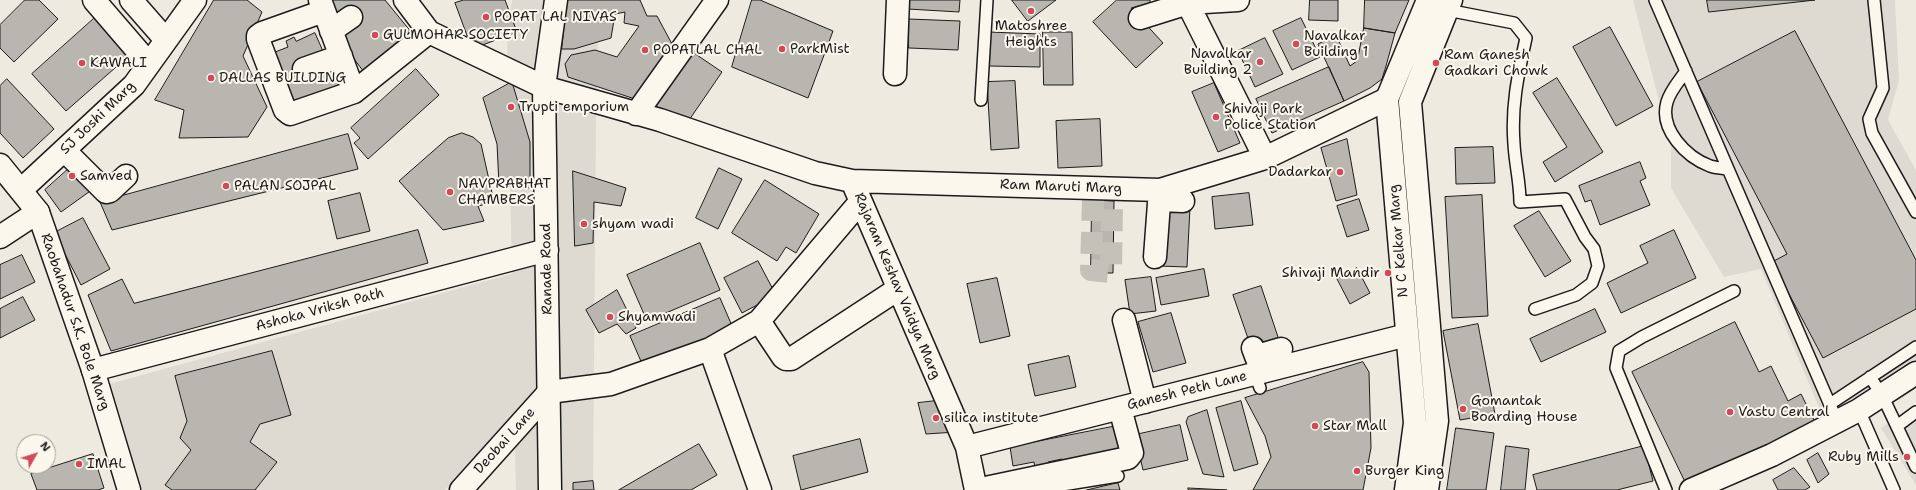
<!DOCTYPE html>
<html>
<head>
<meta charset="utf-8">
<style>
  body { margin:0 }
  #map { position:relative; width:1916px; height:490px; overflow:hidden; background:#eeeadf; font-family:"Shantell Sans",sans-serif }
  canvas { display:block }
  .north { position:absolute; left:16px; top:434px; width:40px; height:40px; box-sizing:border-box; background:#fbf7ec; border:1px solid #a29f99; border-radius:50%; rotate:51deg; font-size:11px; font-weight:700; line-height:16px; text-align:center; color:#1c1c1c }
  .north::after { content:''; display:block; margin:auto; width:14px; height:18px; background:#d1495b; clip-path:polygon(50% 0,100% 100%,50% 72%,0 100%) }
</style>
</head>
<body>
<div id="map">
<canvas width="1916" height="490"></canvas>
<div class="north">N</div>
</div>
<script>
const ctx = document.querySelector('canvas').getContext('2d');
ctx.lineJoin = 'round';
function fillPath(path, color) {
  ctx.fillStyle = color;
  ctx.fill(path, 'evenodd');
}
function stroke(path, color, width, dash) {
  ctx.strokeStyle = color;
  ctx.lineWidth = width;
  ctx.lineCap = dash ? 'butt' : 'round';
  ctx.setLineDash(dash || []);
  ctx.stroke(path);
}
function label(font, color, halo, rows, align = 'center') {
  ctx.font = font + ' "Shantell Sans",sans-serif';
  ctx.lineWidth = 4;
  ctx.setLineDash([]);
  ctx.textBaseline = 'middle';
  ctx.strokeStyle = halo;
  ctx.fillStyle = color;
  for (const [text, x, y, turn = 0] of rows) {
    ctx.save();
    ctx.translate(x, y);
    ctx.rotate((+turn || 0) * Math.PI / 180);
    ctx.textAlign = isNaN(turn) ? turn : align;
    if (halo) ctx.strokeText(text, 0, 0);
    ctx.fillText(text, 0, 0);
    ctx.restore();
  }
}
const built = new Path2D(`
  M512 0H599L596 119 593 490H516L514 417 445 490H142L109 384 512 274 507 37Z
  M1633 0H1895L1899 80 1888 120 1916 170V364L1825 422 1761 269 1724 277 1671 188V114L1660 105Z
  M1916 405V485L1881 428Z`);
const building = new Path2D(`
  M25 0H39L58 19 14 62 0 48V25Z
  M214 0H247L262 12 243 56 267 107 248 137 179 138 184 110 155 100Z
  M326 0H385L412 33 364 72 337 37 341 19Z
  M464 0H505L517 32 472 49 455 3Z
  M567 0H640L647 16H657L672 44 635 99 568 77 565 64 571 55 595 50 617 57 639 26 624 23 625 12 615 14 611 38 574 49H562Z
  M752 0H760L833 31 808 98 732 67Z
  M909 0H960L959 12 908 9Z
  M1012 0H1056L1028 21Z
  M1117 0H1150V3L1131 8 1163 43 1136 68 1093 22Z
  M1310 0H1338V21L1309 20Z
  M1365 0H1409L1395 33 1364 28Z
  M1707 0H1815L1709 12Z
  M98 15 132 53 66 111 32 74Z
  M1301 18 1320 57 1292 70 1273 31Z
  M909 19 960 21 958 50 909 48Z
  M1610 27 1653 106 1616 126 1573 47Z
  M1364 28 1395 33 1386 66 1382 79 1370 88 1344 101 1318 44 1336 35 1350 66 1357 61Z
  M1795 31 1916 260V309L1823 358 1772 262 1787 254 1697 82Z
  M989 32 1040 34V67L989 66Z
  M1043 32H1072L1073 85H1044Z
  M315 33 333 74 342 70 343 88 292 109 270 54 288 47 286 41 294 37 296 41Z
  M1265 38 1283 74 1255 87 1238 51Z
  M691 51 722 72 685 126 655 105Z
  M1329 67 1344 101 1272 133 1256 99Z
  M416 69 439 95 368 159 354 143 360 138 351 128Z
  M1557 78 1603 152 1555 182 1543 162 1567 147 1533 93Z
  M7 79 54 129 23 158 0 133V86Z
  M1015 81 1019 148 991 150 987 82Z
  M512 82 530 142V188L499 185 497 144 483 98Z
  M1214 83 1240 143 1218 152 1192 92Z
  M1100 119 1102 166 1058 168 1056 121Z
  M462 133 473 137 481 144 494 202 478 206 484 221 443 230 399 181 448 138Z
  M348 134 358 169 112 230 100 202Z
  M1347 139 1357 195 1336 201 1321 148Z
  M1493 147 1495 183 1456 184 1455 148Z
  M1640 162 1646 178 1640 181 1650 205 1600 225 1591 200 1585 202 1579 186Z
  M74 164 93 189 61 212 45 190Z
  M719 168 742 179 718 229 696 218Z
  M573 171 626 188 621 206 594 202 593 243 575 246Z
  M765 180 819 214 796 253 786 247 777 261 732 233Z
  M360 193 370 231 337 239 328 201Z
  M1249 193 1253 225 1215 229 1212 197Z
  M1482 195 1488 316 1452 318 1445 197Z
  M1359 199 1369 230 1347 237 1337 206Z
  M1092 200 1114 201 1113 273H1091Z
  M1162 205 1190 207 1187 267 1159 266Z
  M1539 211 1571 261 1545 277 1514 226Z
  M83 218 110 269 81 285 54 233Z
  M418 230 428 263 111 351 88 295 122 279 134 303Z
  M1674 230 1696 278 1621 313 1607 283 1648 263 1640 246Z
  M700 243 720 290 647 321 627 275Z
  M22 255 35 282 0 299V265Z
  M758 261 776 295 742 313 724 278Z
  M1357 268 1370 293 1350 304 1337 279Z
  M1204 269 1209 296 1161 305 1156 278Z
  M1151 277 1156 311 1130 314 1125 280Z
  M997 278 1010 336 980 343 967 284Z
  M1261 286 1280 343 1251 347 1233 295Z
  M617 290 636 328 626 334 617 324 599 333 586 310Z
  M23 297 35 320 0 338V309Z
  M720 298 733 328 643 366 630 336Z
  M1595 309 1606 332 1541 362 1530 339Z
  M1171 313 1186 363 1153 372 1138 322Z
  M1735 322 1759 372 1771 366 1788 401 1801 394 1815 422 1686 484 1632 372Z
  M1478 324 1495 414 1460 420 1443 331Z
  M272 351 291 415 260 424 250 442 277 462 255 490H172L165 485 191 450 180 438 187 421 175 376Z
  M1069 356 1076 387 1035 396 1028 365Z
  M1363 362 1369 372 1371 448 1363 490H1253L1271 457 1265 436 1245 398Z
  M945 400 956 432 926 434 918 403Z
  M1241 401 1258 464 1234 471 1216 408Z
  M1207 410 1224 477 1203 474 1186 422 1188 417Z
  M1122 425 1126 448 1064 466 1062 459 1048 462 1049 467 1035 470 1034 462 1013 466 1010 447Z
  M1180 425 1188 460 1143 470 1135 435Z
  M1456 428 1494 433 1486 490H1447Z
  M860 439 868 472 801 490 793 456Z
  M699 444 717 475 691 490H619Z
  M1506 446 1529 449 1525 490H1501Z
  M1644 446 1653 481 1617 490H1537L1533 475Z
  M1818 453 1829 474 1818 483 1807 460Z
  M93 454 104 488 98 490H37L31 474Z
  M1794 468 1810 487 1805 490H1778L1773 480Z
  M593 481 594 490H573V483Z
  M1118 483 1120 490H1087Z
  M1188 488 1227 490H1189Z`);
const minorTunnel = new Path2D(`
  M1093 199 1091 270 1111 272 1112 200`);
const service = new Path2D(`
  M1655 0 1837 421
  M1874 0 1883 88 1869 119 1872 133 1916 212
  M1447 10 1514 23 1526 38C1518 75 1511 106 1514 144 1515 164 1520 182 1520 202L1565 199 1585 237 1594 249 1598 266 1592 283 1576 295 1535 309
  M1686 71C1679 81 1670 91 1667 102 1659 129 1686 157 1710 166 1716 168 1722 168 1728 169
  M981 100 987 0
  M1255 374 1260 388
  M1870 377 1882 395 1916 467
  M1830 404 1916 347
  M1859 410 1894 490
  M1897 426 1916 412
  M1032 490 1118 476
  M1666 490 1616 368 1619 351 1642 337 1734 291`);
const minor = new Path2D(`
  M94 0 149 64
  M131 0 166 40
  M320 0 354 92
  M405 0 429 32 544 87 660 120 815 173 852 181 967 447 976 490
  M1186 0 1265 158
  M324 11 262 33 258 36V39L285 110 290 114 354 92 429 32
  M1140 18 1188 3 1238 0
  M331 31 351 17
  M304 69 341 56
  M895 74 898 0
  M636 114 717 0
  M64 150 106 192 110 191 126 176
  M852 181 1160 190 1265 158 1387 99
  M21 190 134 85 195 0
  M1159 200 1183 201
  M0 237 38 212
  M1155 257 1160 190
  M1124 320 1145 402
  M759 321 783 357 786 359H791L898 289
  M1253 348 1262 372
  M710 349 760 490
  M1257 356 1281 349
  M93 370 547 250
  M967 447 1407 335
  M461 490 549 392 611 384 710 349 759 321 860 202
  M976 490 1128 458 1132 453 1120 408`);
const tertiary = new Path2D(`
  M550 490 544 87 556 0
  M1691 490 1772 455 1859 410 1916 373`);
const primary = new Path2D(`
  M0 165 38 212 93 370 129 490
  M1406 490 1415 423 1387 99 1428 0
  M1427 490 1437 421 1410 102 1451 0`);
const markers = [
  [1031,11,4,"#d1495b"],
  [486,17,4,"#d1495b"],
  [375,35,4,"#d1495b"],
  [1296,44,4,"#d1495b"],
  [782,49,4,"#d1495b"],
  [645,50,4,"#d1495b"],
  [1260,62,4,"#d1495b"],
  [82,63,4,"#d1495b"],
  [1436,63,4,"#d1495b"],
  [211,78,4,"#d1495b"],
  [511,107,4,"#d1495b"],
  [1216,117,4,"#d1495b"],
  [1340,172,4,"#d1495b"],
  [72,176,4,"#d1495b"],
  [226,186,4,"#d1495b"],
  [450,192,4,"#d1495b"],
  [584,224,4,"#d1495b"],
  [1388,273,4,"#d1495b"],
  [610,317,4,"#d1495b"],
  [1463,409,4,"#d1495b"],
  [1730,412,4,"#d1495b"],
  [936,418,4,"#d1495b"],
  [1315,426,4,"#d1495b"],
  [1907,457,4,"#d1495b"],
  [79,464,4,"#d1495b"],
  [1357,471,4,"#d1495b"]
];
const poiNames = [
  ["POPAT LAL NIVAS",494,17],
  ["Matoshree",1031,26,"center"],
  ["Heights",1031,42,"center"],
  ["GULMOHAR SOCIETY",383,35],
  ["Navalkar",1304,36],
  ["Building 1",1304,52],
  ["ParkMist",790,49],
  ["POPATLAL CHAL",653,50],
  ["Navalkar",1252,54,"right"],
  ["Building 2",1252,70,"right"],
  ["Ram Ganesh",1444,55],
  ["Gadkari Chowk",1444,71],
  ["KAWALI",90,63],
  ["DALLAS BUILDING",219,78],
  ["Trupti emporium",519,107],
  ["Shivaji Park",1224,109],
  ["Police Station",1224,125],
  ["Dadarkar",1332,172,"right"],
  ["Samved",80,176],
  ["NAVPRABHAT",458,184],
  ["CHAMBERS",458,200],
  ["PALAN SOJPAL",234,186],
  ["shyam wadi",592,224],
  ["Shivaji Mandir",1380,273,"right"],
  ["Shyamwadi",618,317],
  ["Gomantak",1471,401],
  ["Boarding House",1471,417],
  ["Vastu Central",1738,412],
  ["silica institute",944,418],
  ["Star Mall",1323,426],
  ["Ruby Mills",1899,457,"right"],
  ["IMAL",87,464],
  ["Burger King",1365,471]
];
const streetNames = [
  ["SJ Joshi Marg",98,118,-44],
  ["Ram Maruti Marg",1061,187,2],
  ["N C Kelkar Marg",1399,241,-95],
  ["Ranade Road",547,269,-91],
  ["Rajaram Keshav Vaidya Marg",897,286,67],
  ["Ashoka Vriksh Path",320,310,-15],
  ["Raobahadur S.K. Bole Marg",75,322,71],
  ["Ganesh Peth Lane",1187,391,-14],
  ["Deobai Lane",505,441,-48]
];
fillPath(built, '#dedad1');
fillPath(building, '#b9b6af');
stroke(building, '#1c1c1c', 1);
stroke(minorTunnel, '#c4c1b8', 22, [22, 11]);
stroke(service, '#1c1c1c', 14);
stroke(minor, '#1c1c1c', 25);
stroke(tertiary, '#1c1c1c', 25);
stroke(primary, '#1c1c1c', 25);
stroke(service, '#fbf7ec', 11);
stroke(minor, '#fbf7ec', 22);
stroke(tertiary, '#fbf7ec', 22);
stroke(primary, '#fbf7ec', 22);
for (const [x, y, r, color] of markers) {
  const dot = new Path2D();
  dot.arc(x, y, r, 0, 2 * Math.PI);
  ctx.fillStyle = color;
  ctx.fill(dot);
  stroke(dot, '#fbf7ec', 1.5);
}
label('14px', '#1c1c1c', '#fbf7ec', poiNames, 'left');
label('14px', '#1c1c1c', '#fbf7ec', streetNames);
</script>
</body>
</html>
